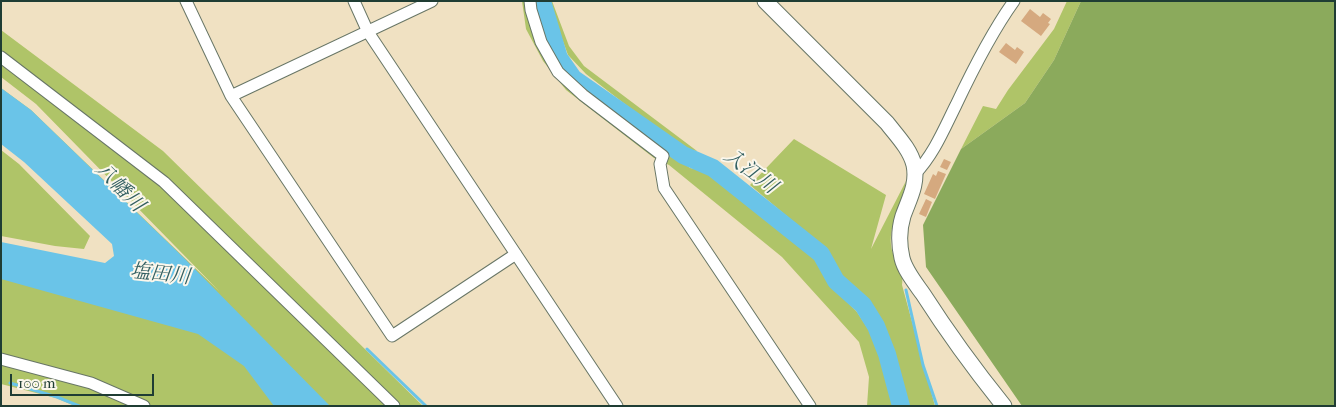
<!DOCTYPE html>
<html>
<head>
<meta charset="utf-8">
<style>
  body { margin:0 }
  #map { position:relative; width:1336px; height:407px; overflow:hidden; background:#f0e1c2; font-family:"IM FELL French Canon",serif }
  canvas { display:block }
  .frame { position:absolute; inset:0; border:2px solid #1f3d34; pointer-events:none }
  .scale { position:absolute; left:10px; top:374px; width:144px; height:22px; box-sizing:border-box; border:2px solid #1f3d34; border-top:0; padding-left:6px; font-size:15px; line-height:18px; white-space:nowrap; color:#1f3d34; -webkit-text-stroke:4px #fbf7ec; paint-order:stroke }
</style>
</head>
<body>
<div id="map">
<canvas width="1336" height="407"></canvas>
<div class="frame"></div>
<div class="scale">100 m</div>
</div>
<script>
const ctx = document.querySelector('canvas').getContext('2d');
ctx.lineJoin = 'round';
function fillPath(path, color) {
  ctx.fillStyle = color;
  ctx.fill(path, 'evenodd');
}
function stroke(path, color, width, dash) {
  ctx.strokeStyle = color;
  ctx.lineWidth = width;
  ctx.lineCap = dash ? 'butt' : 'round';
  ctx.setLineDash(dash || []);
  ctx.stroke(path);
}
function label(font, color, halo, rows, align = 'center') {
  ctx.font = font + ' "IM FELL French Canon","Noto Serif JP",serif';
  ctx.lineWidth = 4;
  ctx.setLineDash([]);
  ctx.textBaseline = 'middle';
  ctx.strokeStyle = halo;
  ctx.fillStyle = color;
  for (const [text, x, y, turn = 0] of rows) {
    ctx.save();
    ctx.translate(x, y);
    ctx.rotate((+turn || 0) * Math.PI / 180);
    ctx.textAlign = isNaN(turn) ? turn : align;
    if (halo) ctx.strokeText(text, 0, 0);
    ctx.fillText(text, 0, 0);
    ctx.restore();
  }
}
const green = new Path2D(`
  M522 1H535L556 58 572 79 690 168 715 173 793 234 824 264 829 283 857 312 874 338 886 372 895 406H867L869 377 859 342 782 257 669 165 654 158 566 90 543 61 526 29Z
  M548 1H552L569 46 584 66 697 151 683 149 586 74 568 55Z
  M1067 1H1081L1054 60 1025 103 961 149 983 106 996 109 1008 90 1054 29Z
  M1 30 163 151 423 406H317L1 88 31 110 219 291 36 104 1 77Z
  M794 139 886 195 871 249 906 181C903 203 889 222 891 245 892 259 905 268 902 285L935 406H905L879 316 850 289 830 256 803 230 750 185Z
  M1 150 19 164 90 236 84 249 55 246 1 236Z
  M1 266 203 311 296 406H75L56 398 1 384Z`);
const forest = new Path2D(`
  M1081 1H1335V406H1022L926 267 923 225 961 149 1025 103 1054 60Z`);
const water = new Path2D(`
  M1 88 31 110 185 259 330 406H274L244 366 198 334 1 279V242L105 263 114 256 112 244 24 162 1 144Z`);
const stream = new Path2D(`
  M906 290 923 365 937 406
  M367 349 426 406
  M10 383 57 397 79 406`);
const river = new Path2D(`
  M542 1 559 58 573 78 683 155 713 168 821 254 836 281 863 305 876 326 887 354 901 406`);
const building = new Path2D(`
  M1030 9 1040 17 1043 13 1051 19 1048 23 1050 24 1041 36 1021 21Z
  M1006 43 1015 50 1017 47 1024 52 1016 64 999 52Z
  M944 159 951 162 947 170 940 167Z
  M938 171 946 174 935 199 924 194 933 174 936 176Z
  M926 199 932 202 926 217 919 214Z`);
const minor = new Path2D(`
  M186 1 231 96 392 336 516 254
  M354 1 368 32 617 406
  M530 1 531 10 541 42 558 72 583 95 663 156 660 164 664 188 810 406
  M1 57 164 182 394 406
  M231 96 432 1
  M915 174C934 154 944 129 956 105 973 69 991 33 1014 1
  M1 359 91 383 144 406`);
const major = new Path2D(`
  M765 1 887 123C897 136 910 149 914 165 918 184 909 199 903 216 899 229 899 245 902 258 905 271 916 284 923 294 948 333 975 370 1004 406`);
const waterNames = [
  ["入江川",750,172,37],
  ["八幡川",119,188,45],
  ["塩田川",160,275,6]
];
fillPath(green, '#afc468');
fillPath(forest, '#8baa5c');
fillPath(water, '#6ac4e8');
stroke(stream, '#6ac4e8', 3);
stroke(river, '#6ac4e8', 18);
fillPath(building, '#d5a97f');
stroke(minor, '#687666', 13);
stroke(major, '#687666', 17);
stroke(minor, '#fff', 11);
stroke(major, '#fff', 15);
label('italic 20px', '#325f61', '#fbf7ec', waterNames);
</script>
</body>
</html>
